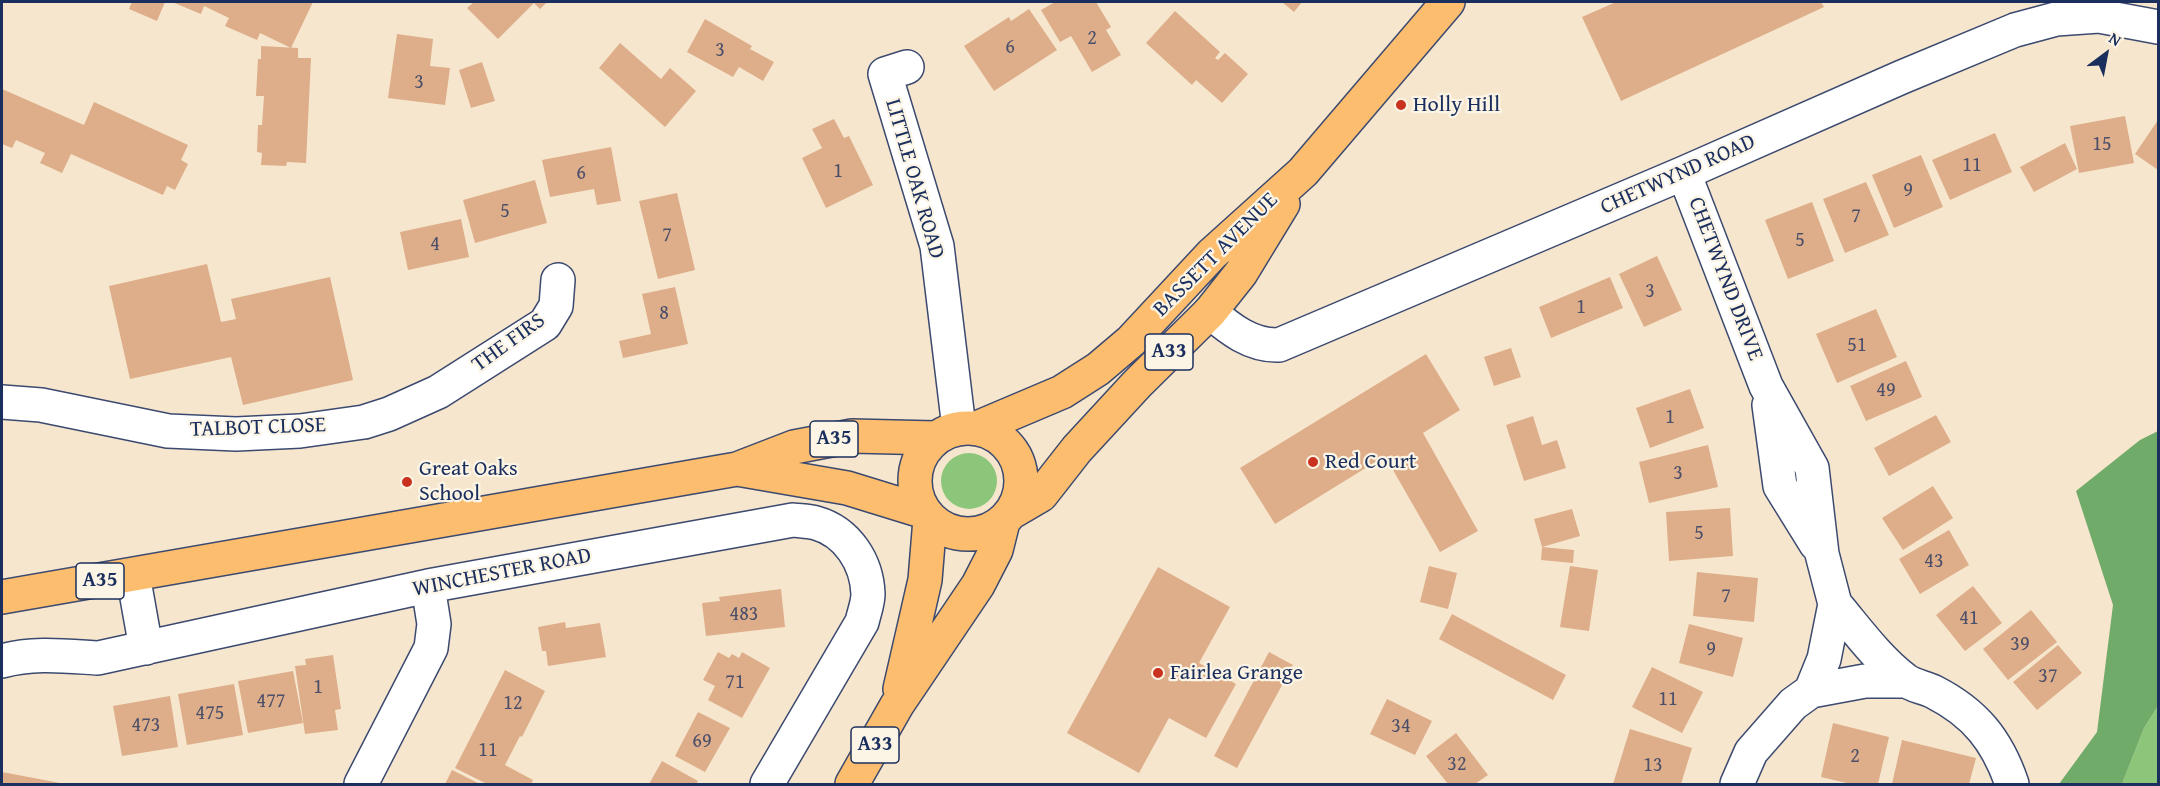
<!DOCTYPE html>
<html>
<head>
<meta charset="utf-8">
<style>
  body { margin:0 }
  #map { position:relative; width:2160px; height:786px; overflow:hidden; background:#f7e6ce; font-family:"Gentium Book Plus",serif }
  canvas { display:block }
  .frame { position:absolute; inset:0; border:3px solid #1b2f5e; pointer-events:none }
  .north { position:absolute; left:2076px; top:24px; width:60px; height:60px; -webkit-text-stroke:4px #fcf5e5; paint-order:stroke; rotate:32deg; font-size:16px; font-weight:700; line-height:24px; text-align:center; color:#1b2f5e }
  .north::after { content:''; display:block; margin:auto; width:21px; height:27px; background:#1b2f5e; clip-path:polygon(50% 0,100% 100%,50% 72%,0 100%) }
</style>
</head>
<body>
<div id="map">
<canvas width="2160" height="786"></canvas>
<div class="frame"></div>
<div class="north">N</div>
</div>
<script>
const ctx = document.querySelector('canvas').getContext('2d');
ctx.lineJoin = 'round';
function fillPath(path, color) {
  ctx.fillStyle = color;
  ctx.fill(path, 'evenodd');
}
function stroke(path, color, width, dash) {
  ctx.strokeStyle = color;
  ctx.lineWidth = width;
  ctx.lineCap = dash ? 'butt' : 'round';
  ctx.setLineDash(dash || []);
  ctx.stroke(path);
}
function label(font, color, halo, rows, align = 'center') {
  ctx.font = font + ' "Gentium Book Plus",serif';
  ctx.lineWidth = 4.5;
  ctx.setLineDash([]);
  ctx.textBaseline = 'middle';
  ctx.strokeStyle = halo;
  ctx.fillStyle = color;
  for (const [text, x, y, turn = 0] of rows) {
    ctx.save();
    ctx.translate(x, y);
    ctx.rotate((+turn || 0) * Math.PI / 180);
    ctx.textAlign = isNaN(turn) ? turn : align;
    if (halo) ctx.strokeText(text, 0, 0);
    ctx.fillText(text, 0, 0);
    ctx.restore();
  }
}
const green = new Path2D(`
  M941 481a28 28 0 1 1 56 0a28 28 0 1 1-56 0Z
  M2158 706V784H2122L2144 728Z`);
const forest = new Path2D(`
  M2158 431V706L2144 728 2122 784H2059L2097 732 2113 605 2076 491 2140 440Z`);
const building = new Path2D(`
  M132 2H165L157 21 129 9Z
  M172 2H313L291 48 260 33 257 40 225 26 229 18 204 6 201 14Z
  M474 2H547L540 9 534 3 498 39 467 8Z
  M1055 2H1096L1111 27 1106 30 1121 55 1092 72 1071 36 1060 42 1041 10Z
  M1282 2H1302L1294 12Z
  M1616 2H1821L1824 7 1621 101 1582 17Z
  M1029 9 1057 50 994 91 964 46 1009 17 1011 21Z
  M1175 11 1220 52 1215 58 1218 60 1225 53 1248 74 1222 103 1196 80 1192 85 1146 43Z
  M705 19 752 46 750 49 774 62 763 81 739 67 733 77 687 52Z
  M397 34 433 39 430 66 450 68 445 105 388 98Z
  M620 43 661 79 670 68 696 91 665 127 599 68Z
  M261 46 298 48V58H311L306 163 287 162 286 166 261 165 262 153 257 152 258 125H262L264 96H256L258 59H261Z
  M482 62 495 101 471 108 459 70Z
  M2 89 84 125 94 102 188 145 181 160 188 164 175 190 167 186 163 195 71 154 62 173 40 163 45 153 16 140 12 148 2 144Z
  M2125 116 2134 163 2079 173 2070 126Z
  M834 119 844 138 849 136 873 185 826 208 802 158 822 148 812 129Z
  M2158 120V170L2135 154Z
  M1995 133 2012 172 1950 200 1932 160Z
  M2065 143 2077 169 2034 192 2020 167Z
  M611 147 621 201 597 205 594 189 550 197 542 160Z
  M1921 155 1943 207 1894 228 1872 175Z
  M535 180 547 223 475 243 463 200Z
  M1866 182 1889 235 1845 253 1823 199Z
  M677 193 695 270 658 279 639 201Z
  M1812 202 1834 261 1788 279 1765 220Z
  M461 219 469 257 408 270 400 232Z
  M1657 256 1682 310 1644 327 1619 274Z
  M207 264 221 322 236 319 231 299 330 277 353 380 243 405 231 357 130 379 109 286Z
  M1610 277 1623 308 1551 338 1539 307Z
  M675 287 688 344 623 358 619 341 651 334 642 294Z
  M1876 309 1897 357 1837 383 1816 334Z
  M1511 348 1521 377 1494 386 1484 357Z
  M1426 354 1460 410 1423 433 1478 531 1440 552 1385 456 1275 524 1240 468Z
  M1906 361 1922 397 1866 421 1850 386Z
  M1690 389 1704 428 1650 448 1636 408Z
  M1936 415 1951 442 1889 476 1874 448Z
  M1533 416 1542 445 1557 440 1566 468 1524 481 1506 425Z
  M1708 445 1718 487 1649 503 1639 462Z
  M1933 486 1953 518 1903 550 1882 518Z
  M1730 508 1733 556 1669 561 1666 512Z
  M1572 509 1580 536 1542 547 1534 519Z
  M1949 530 1969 565 1920 594 1899 559Z
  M1542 547 1574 550 1573 563 1541 560Z
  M1429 566 1457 573 1448 609 1420 602Z
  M1570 566 1598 570 1589 631 1560 627Z
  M1158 567 1230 607 1199 663 1236 684 1206 738 1169 718 1139 773 1067 733Z
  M1697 572 1758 578 1754 622 1693 616Z
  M1973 586 2002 623 1965 651 1936 615Z
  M781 589 785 627 706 636 702 603 720 601 719 597Z
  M2031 610 2057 642 2008 680 1983 649Z
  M1452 614 1566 675 1553 700 1439 639Z
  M565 622 566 628 600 623 606 657 548 666 546 651H542L538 627Z
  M1689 624 1743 638 1733 677 1679 663Z
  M2058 645 2082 673 2037 710 2013 682Z
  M718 652 729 658 732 654 739 658 742 652 770 668 742 718 708 700 715 686 703 680Z
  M1269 652 1293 665 1237 768 1214 756Z
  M333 655 341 709 335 710 338 730 305 734 295 666 306 665 305 659Z
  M1652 667 1703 692 1682 733 1632 707Z
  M505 670 545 691 522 737 520 736 505 765 533 780 531 784H487L455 768Z
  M293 671 303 723 248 733 238 681Z
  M234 684 243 735 187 745 178 694Z
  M170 696 178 747 122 756 113 706Z
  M1387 699 1432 721 1415 755 1370 734Z
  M698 712 730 728 705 772 675 756Z
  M1833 723 1889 737 1878 784H1851L1821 777Z
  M1630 729 1692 748 1681 784H1613Z
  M1456 733 1488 775 1475 784H1448L1426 756Z
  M1902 740 1976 758 1969 784H1892Z
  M662 761 698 781 696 784H649Z
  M452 770 480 784H445Z
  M2 772 60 783V784H2Z`);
const minor = new Path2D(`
  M907 67 885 74 937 246 959 428
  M1684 173 1766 386 1812 468 1822 554 1835 604 1824 659 1811 691
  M1210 312C1230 329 1251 346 1279 345L1684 173 1902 77 2015 30 2056 19 2099 16 2158 27
  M2 402 41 405 168 431 236 434 300 431 364 422 389 414 438 392 545 324 556 306 558 280
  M1769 405 1780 486 1816 544
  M133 575 146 648
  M1835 604C1857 630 1877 658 1904 679 1912 686 1924 687 1934 692 1975 713 1997 740 2012 784
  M2 661C32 652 66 656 98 658L428 586 793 520C801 521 809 521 816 523 848 532 867 563 868 594 868 603 864 613 862 622L767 784
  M361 784 431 648 434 624 428 586
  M1737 784 1751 752 1793 704 1811 691 1865 681H1906`);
const primary = new Path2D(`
  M915 481a53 53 0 1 1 106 0a53 53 0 1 1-106 0Z
  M977 428 1062 392 1098 369 1131 341 1212 254 1303 172 1448 2
  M737 469 847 488 925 512
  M1012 512 1041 495 1077 449 1137 384 1210 312 1241 273 1283 204
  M2 597 737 469 794 447 852 436 936 438
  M900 689 925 580 930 519
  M852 784 897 705 978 585 996 550 1003 522`);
const markers = [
  [1401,105,6,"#c8321e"],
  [1313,462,6,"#c8321e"],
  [407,482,6,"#c8321e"],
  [1158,673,6,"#c8321e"]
];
const numberNames = [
  ["2",1092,39],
  ["6",1010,48],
  ["3",720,51],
  ["3",419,83],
  ["15",2102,145],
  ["11",1972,166],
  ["1",838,172],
  ["6",581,174],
  ["9",1908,191],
  ["5",505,212],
  ["7",1856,217],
  ["7",667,236],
  ["5",1800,241],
  ["4",435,245],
  ["3",1650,292],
  ["1",1581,308],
  ["8",664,314],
  ["51",1857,346],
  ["49",1886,391],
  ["1",1670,418],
  ["3",1678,474],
  ["5",1699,534],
  ["43",1934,562],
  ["7",1726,597],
  ["483",744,615],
  ["41",1969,619],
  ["39",2020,645],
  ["9",1711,650],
  ["37",2048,677],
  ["71",735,683],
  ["1",318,688],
  ["11",1668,700],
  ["477",271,702],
  ["12",513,704],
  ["475",210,714],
  ["473",146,726],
  ["34",1401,727],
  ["69",702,742],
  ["11",488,751],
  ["2",1855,757],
  ["32",1457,765],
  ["13",1653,766]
];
const shields = [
  [1169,352,48],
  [834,439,48],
  [100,581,48],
  [875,745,48]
];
const shieldNames = [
  ["A33",1169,352],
  ["A35",834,439],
  ["A35",100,581],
  ["A33",875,745]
];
const poiNames = [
  ["Holly Hill",1413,105],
  ["Red Court",1325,462],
  ["Great Oaks",419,469],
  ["School",419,494],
  ["Fairlea Grange",1170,673]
];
const streetNames = [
  ["CHETWYND ROAD",1678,175,-24],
  ["LITTLE OAK ROAD",914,179,74],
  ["BASSETT AVENUE",1216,255,-45],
  ["CHETWYND DRIVE",1725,279,69],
  ["THE FIRS",509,343,-36],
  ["TALBOT CLOSE",258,428,-2],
  ["WINCHESTER ROAD",502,573,-11]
];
fillPath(green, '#8cc67a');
fillPath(forest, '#71ab6a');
fillPath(building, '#ddae89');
stroke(minor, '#3c4a6f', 36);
stroke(primary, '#3c4a6f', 36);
stroke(minor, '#fff', 33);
stroke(primary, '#fcbd6f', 33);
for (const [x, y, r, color] of markers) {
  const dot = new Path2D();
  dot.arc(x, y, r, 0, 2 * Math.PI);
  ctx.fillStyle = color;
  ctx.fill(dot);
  stroke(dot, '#fcf5e5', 2);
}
label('20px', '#4c4f69', null, numberNames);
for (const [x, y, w] of shields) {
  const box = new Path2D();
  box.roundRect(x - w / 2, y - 18, w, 36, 4.5);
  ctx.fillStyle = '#fcf5e5';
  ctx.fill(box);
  stroke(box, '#1b2f5e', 1.5);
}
label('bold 21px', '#1b2f5e', null, shieldNames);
label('22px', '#1b2f5e', '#fcf5e5', poiNames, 'left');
label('22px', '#1b2f5e', '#fcf5e5', streetNames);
</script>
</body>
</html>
